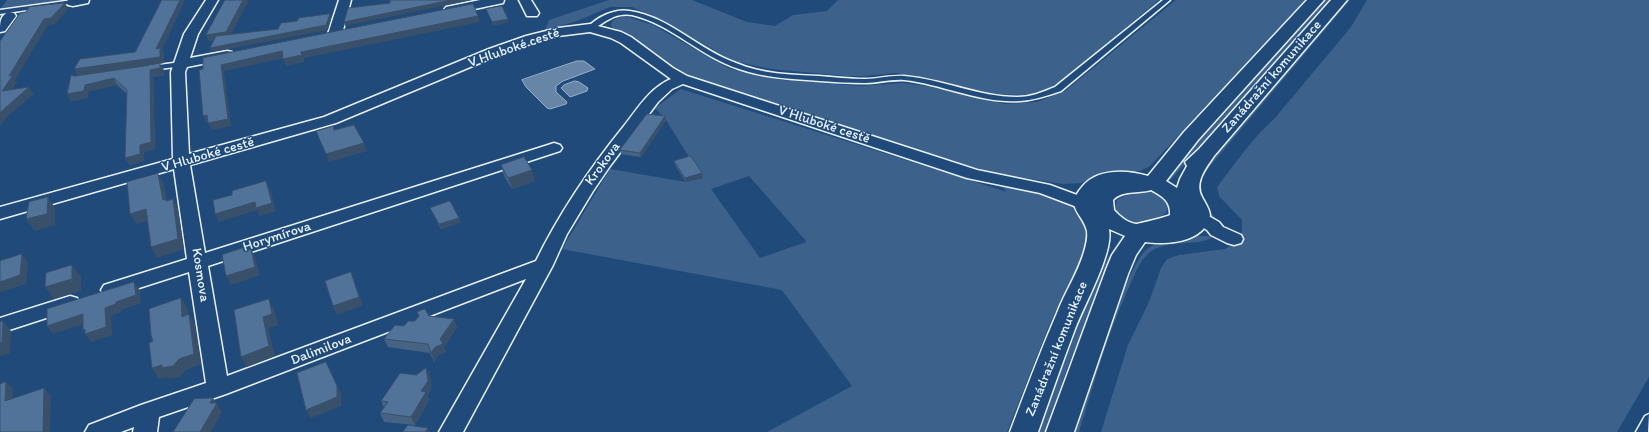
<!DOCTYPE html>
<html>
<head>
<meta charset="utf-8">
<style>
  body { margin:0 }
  canvas { display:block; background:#1f4a7a }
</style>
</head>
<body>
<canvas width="1649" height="432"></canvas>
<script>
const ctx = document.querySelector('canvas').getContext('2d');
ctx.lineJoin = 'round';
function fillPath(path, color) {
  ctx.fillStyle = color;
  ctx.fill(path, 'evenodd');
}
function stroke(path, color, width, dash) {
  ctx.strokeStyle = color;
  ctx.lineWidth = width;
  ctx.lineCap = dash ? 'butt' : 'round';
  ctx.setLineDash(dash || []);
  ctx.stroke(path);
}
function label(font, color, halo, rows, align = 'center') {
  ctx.font = font + ' Itim,sans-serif';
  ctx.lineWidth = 3;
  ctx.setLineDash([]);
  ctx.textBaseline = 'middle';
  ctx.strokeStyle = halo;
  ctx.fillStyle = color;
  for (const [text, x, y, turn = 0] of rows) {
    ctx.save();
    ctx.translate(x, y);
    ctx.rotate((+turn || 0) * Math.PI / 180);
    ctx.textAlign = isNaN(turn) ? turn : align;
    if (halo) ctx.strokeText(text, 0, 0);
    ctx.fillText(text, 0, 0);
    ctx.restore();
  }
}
const green = new Path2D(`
  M7 0H62L1 8Z
  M609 0H692L747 22 775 26 793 15 827 11 838 0H1159L1061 81 1044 91 1023 95 992 94 925 77 895 73 864 76H847L771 69 733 61 666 22 632 7H610L577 21 545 30 549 20Z
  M1176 0H1305L1150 166 1140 171 1092 179 1081 183 1063 184 993 173 731 92 678 71 622 32 612 27 611 24 613 20 625 16 653 25 728 68 753 75 783 80 860 86 903 83 933 87 1005 104 1037 102 1065 91Z
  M1323 0H1329L1167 184 1161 181Z
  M1348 0H1350L1200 178 1198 188 1202 199 1207 208 1220 224C1208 216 1191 198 1196 181 1197 178 1200 174 1202 170Z
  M1367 0H1649V377L1617 432H1101L1128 345 1149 302 1161 268 1167 259 1179 255 1225 249 1234 244 1242 233V220L1219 196 1217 187C1235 163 1253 138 1275 118L1351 27Z
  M681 89 1007 192 997 182 1034 190 1076 204 1088 222 1089 248 1069 283 1048 328 1007 432H767L852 386 782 290 562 249 610 169 686 182 702 178 666 120 655 108ZM749 176 806 241V242L760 258 711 189Z
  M1154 191C1160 195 1168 199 1168 207 1168 219 1145 219 1137 225L1124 218 1115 209 1117 200C1127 192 1142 195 1154 191Z
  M1124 233 1130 236 1095 302 1068 366 1045 432H1035L1086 299 1101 269Z
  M1189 236H1205L1212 237C1201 247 1164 238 1148 254 1139 262 1135 274 1130 285 1108 332 1094 383 1079 432H1073C1090 382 1105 330 1127 282 1132 272 1138 258 1146 250 1157 240 1175 239 1189 236Z`);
const water = new Path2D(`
  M577 61H584L595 69 563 81 556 86V92L567 102 566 104 550 109 547 108 526 87 522 80Z
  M575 81 579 82 588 88 587 91 570 97 561 88 564 85Z`);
const service = new Path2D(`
  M73 0 76 2 75 3 0 14V10Z
  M1163 0H1170L1061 91C1047 96 1034 100 1020 101 982 104 942 84 904 80 891 79 878 83 865 83 850 83 835 82 820 81 793 79 765 78 739 69 701 57 671 24 632 15 610 11 598 31 588 29L587 28C597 17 615 8 630 11 670 17 699 50 736 63 762 74 791 75 819 76 834 77 850 79 865 79 878 79 891 75 904 76 942 79 979 97 1017 97 1031 97 1043 92 1055 87Z
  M181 62 185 64 184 66 151 70 147 68 151 66Z
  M1649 414 1648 432H1636L1645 416Z`);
const minor = new Path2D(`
  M68 0H89L88 3 73 6 68 5 67 2Z
  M206 0H218L198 34 190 58 227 51 232 52 234 55 232 58 187 67 185 72 189 154 324 117 489 49 526 36 558 28 590 24 621 32 631 37 673 68 687 76 977 170 1050 185 1104 205 1107 209 1104 213 1098 215 1040 193 967 178 683 84 672 89 658 102 610 166 593 191 567 234 553 265 463 432H439L526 279 226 394 159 417 157 432H133L134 427 121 432H85L89 425 141 405 206 383 189 272 111 297 104 295 101 290 104 285 187 259 174 169 0 219V207L173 159 171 72 184 34ZM590 32 611 38 621 43 671 79C650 88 638 108 624 126 590 168 560 212 536 261L227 376 208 266 560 151 562 148 560 145 554 143 548 145 205 253 190 165 336 123 499 55 536 42 558 36Z
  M339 0H351L342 34 340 37H330L328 34Z
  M480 0H504L503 3 451 14 446 13 444 10 446 7Z
  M519 0H531L539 13 537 16H527Z
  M9 12 14 13 16 16 5 31 0 32C0 23 0 15 9 12Z
  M1187 205 1193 207 1219 222 1223 227 1241 235 1243 239 1241 243 1234 245 1227 243 1211 235 1207 230 1181 215 1178 211 1181 207Z
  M70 296 77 298 80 303 77 308 0 333V318Z`);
const secondary = new Path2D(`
  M1307 0H1324L1198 140 1166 181 1177 188 1180 179 1187 166 1185 162 1199 149 1331 0H1347L1214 156C1206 168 1194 182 1202 197 1205 203 1209 208 1210 215 1205 243 1167 245 1145 242L1136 255 1128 274 1074 432H1046L1107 267 1112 255 1125 236 1109 229C1114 252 1084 305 1075 329 1062 363 1050 398 1038 432H1010C1025 392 1040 352 1057 313 1065 292 1078 273 1084 252 1086 245 1088 238 1087 231 1083 213 1064 208 1082 187 1097 168 1127 170 1148 176L1184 132ZM1151 190C1162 196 1171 201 1170 215 1167 217 1138 224 1136 224 1128 223 1119 216 1114 210L1113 200C1122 190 1138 194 1151 190Z`);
const wall = new Path2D(`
  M162 50 164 54V63L91 74 164 70V75L153 77 155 149 144 152V161L129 165 127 94 117 85 89 91 87 98 71 101 67 94 78 75Z
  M665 116 666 120 641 157 621 154 620 150Z
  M674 161 703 178 686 182 675 165Z
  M501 165 535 181 512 189 504 176Z
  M430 208 459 218 461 222 441 229 432 212Z
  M429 316 457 327 444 347 446 352 438 355 434 362 430 353 388 347 384 339 404 326Z
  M426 368 430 377 431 389 427 396 429 400 415 425 384 422 380 413 384 408 381 401 416 375Z`);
const shadedWall = new Path2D(`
  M180 0H185L162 50 164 54V63L78 76 74 69 156 49Z
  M243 0H249L229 39 209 41 206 35Z
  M451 0H471L345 26 344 22Z
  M65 3 68 9 55 24 48 25 15 80 17 82 7 98 2 91 9 76 44 19Z
  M330 14 331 19 328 30 212 52 210 48Z
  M478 16 480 22 304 58V62L286 66 283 59 301 52Z
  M508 19 509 22 493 26 492 22Z
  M282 51 285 58 224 71 231 126 212 130 208 123 221 65Z
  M160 64 164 70V75L153 77 155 149 144 152V161L129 165 125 158 150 70Z
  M114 78 117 85 89 91 87 98 71 101 67 94 85 85Z
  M29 87 34 94 7 117 0 126V113L3 110Z
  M207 115 211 122 207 123 203 116Z
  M665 116 666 120 641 157 640 153Z
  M364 143 367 151 329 162 326 154Z
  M532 170 535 181 512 189 508 178Z
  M702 173 703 178 686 182 685 178Z
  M158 174 164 184 167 202 163 200Z
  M266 181 270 189 276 211 260 216 257 210 219 222 215 214Z
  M48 197 55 208V225L35 231 26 219Z
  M173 199 178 209 184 249 157 258 151 247Z
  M146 209 152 219 137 224 130 214Z
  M459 218 461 222 441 229 439 224Z
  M251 249 255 257 260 275 231 285 226 276Z
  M22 254 28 263 26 284 0 292V282Z
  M72 265 81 277V291L54 299 45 287Z
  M351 272 354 281 363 305 337 315 333 306Z
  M134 282 140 290 141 303 121 310V312L111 316 112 335 91 342 85 334H86L83 330 105 308 116 302Z
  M181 298 188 309 189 327 182 317Z
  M269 299 274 309 278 325 268 328 275 356 247 367 241 357 263 317Z
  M83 314 89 322 53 334 47 326Z
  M189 314 195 325 201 364 186 370 180 377 169 379 167 377 159 379 152 368Z
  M454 319 457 327 444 347 446 352 438 355 434 362 431 353Z
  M3 321 11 331 10 353 0 356V343Z
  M326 362 341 394V406L311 418 306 410Z
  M426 368 430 377 431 389 427 396 429 400 415 425 411 417 421 391Z
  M6 382 13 389 12 409 5 401Z
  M44 388 51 396 50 432H43Z
  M213 398 222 412 211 432H200L210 403Z
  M428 428 429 432H425Z`);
const building = new Path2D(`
  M162 0H180L156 49 160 48V57L74 69 80 59 135 52Z
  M225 0H243L226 32 206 35Z
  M390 0H451L344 22 348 8 390 3Z
  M65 3 51 18 44 19 9 76 13 75 2 91 29 87 3 110 0 113V41L20 13 26 12 29 7Z
  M473 4 478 16 301 52 302 55 283 59 282 51 221 65 228 119 208 123 207 115 203 116 199 70 203 69V58Z
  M502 6 508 19 492 22 486 9Z
  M330 14 326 25 210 48 216 36 278 29 281 23 297 21 299 18Z
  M160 64V68L150 70 151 142 140 145V154L125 158 127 90 114 78 85 85 84 91 67 94 71 75 74 76Z
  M647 114 665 116 640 153 620 150Z
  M354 125 364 143 326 154 316 131 333 126 334 130Z
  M691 156 702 173 685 178 674 161Z
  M524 157 532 170 508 178 501 165Z
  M158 174 163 200 165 199 166 201 173 199 178 239 151 247 146 209 130 214 127 182Z
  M266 181 272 203 256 208 255 202 215 214 213 200 232 195V191Z
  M48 197 47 214 26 219 29 202Z
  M450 201 459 218 439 224 430 208Z
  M243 248 244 251 251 249 255 267 226 276 222 255Z
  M22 254 20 275 0 282V261Z
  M72 265V279L45 287 46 273Z
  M351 272 359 297 333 306 325 281Z
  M134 282 136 295 116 302V304L105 308 106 327 85 334V329L83 330V314L47 326V309Z
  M181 298 182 317 189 314 194 354 179 359 173 366 162 368V365L152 368 149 343 153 341 151 335 149 309Z
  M269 299 272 314 263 317 269 346 241 357 234 310Z
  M425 309 429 316 454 319 440 339 443 344 435 347 431 353 428 344 384 339 395 325 404 326 408 321H415L419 316 417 312Z
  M3 321 2 343H0V322Z
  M326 362 337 386V397L306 410 297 373Z
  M426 368 428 381 421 391 426 392 411 417 380 413 388 402 381 401 400 373 416 375Z
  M6 382 5 401 44 388 43 432H0V384Z
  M213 398 210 403H217L200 432H173L194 399Z
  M408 425 428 428 425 432H403Z`);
const streetNames = [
  ["V Hluboké cestě",514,48,-19],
  ["Zanádražní komunikace",1272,77,-49],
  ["V Hluboké cestě",824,125,18],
  ["V Hluboké cestě",208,155,-16],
  ["Krokova",603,164,-54],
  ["Horymírova",277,237,-18],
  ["Kosmova",200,275,81],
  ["Zanádražní komunikace",1057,349,-68],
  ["Dalimilova",321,350,-21]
];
fillPath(green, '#3c628c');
fillPath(water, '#6685a7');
stroke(water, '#9ab0c7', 1);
stroke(service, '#e8f1f8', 3);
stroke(minor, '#e8f1f8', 3);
stroke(secondary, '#e8f1f8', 3);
fillPath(service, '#1f4a7a');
fillPath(minor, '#1f4a7a');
fillPath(secondary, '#1f4a7a');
fillPath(wall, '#466384');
fillPath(shadedWall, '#39506b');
fillPath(building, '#517399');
stroke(building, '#39506b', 1);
label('14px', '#e8f1f8', '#1f4a7a', streetNames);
</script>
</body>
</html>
